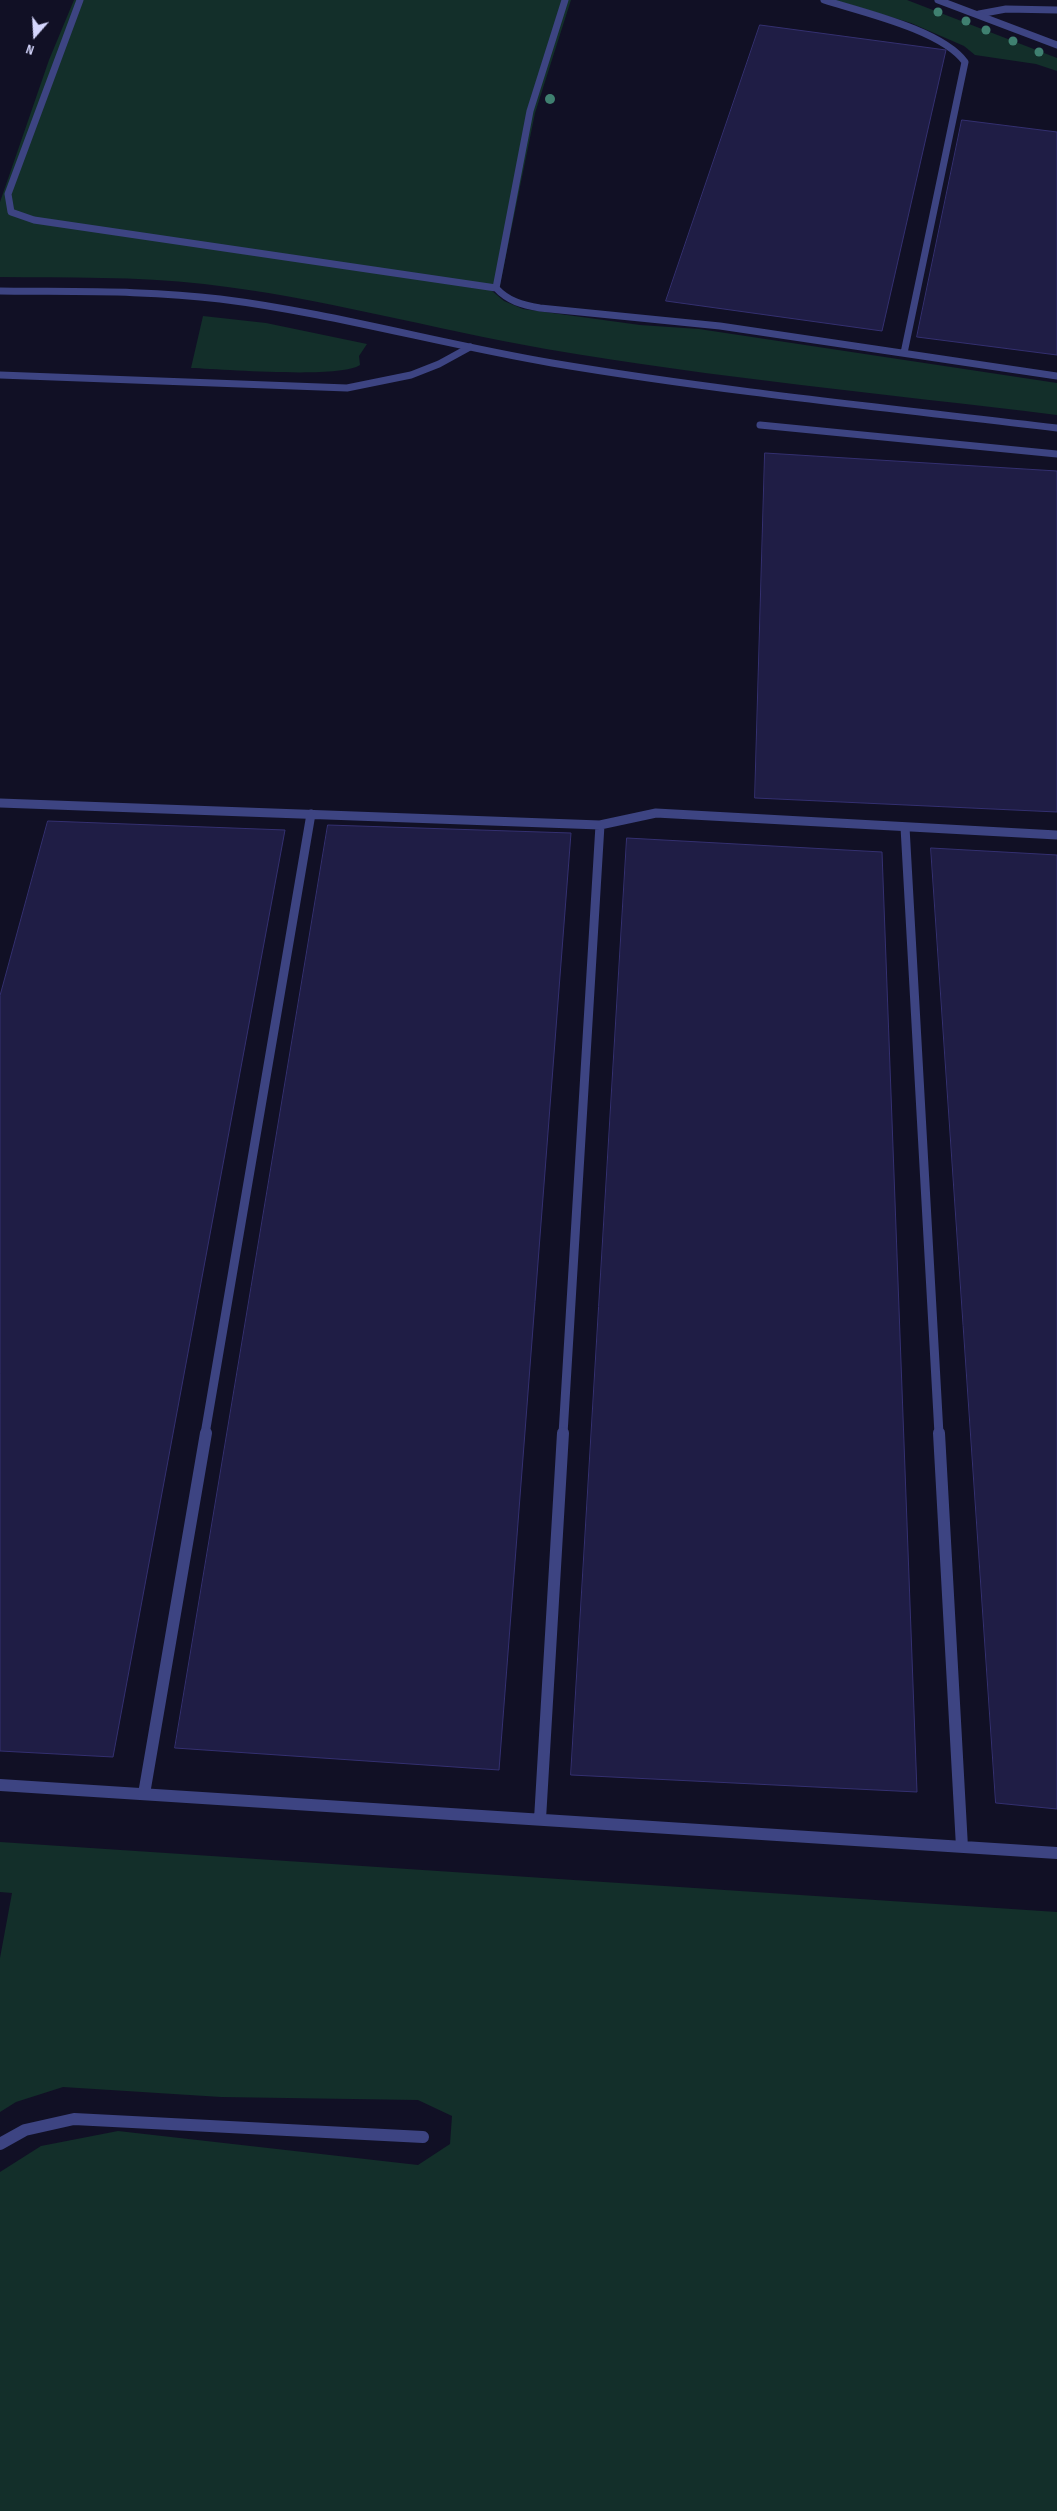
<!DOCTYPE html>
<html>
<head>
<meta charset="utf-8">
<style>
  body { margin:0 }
  #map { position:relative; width:1057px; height:2511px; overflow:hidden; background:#111025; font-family:"Sofia Sans Condensed",sans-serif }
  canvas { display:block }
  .north { position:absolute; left:10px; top:10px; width:50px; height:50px; -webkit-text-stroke:4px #111025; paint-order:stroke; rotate:199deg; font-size:14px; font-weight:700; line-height:20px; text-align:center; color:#d5d6fd }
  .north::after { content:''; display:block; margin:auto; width:18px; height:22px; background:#d5d6fd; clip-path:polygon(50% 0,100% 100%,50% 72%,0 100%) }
</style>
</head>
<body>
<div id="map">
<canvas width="1057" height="2511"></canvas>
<div class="north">N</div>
</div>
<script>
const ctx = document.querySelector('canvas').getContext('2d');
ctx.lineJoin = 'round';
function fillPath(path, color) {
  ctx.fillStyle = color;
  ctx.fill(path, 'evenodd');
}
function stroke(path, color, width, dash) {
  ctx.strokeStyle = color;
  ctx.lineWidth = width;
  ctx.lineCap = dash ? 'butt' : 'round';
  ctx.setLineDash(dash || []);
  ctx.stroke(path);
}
const green = new Path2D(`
  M74 0H571L535 113 499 290H491L504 301 523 309 640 325 699 329 1057 383V415C887 394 715 378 546 349 432 329 319 297 204 284 136 276 68 278 0 277V202L49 60Z
  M834 0H907L1057 58V71L1036 64 975 55 964 46 911 23Z
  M203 316 266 323 367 344 359 356 360 365C339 379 223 369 191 368Z
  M0 1842 1057 1912V2511H0V2172L41 2146 118 2131 418 2165 450 2144 452 2116 418 2100 221 2097 63 2087 16 2102 0 2112V1958L12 1893 0 1892Z`);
const building = new Path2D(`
  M760 25 946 50 882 331 666 301Z
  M962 120 1057 132V355L917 337Z
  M765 453 1057 471V812L755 798Z
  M48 821 285 830 113 1757 0 1751V996Z
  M328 825 571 833 499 1770 175 1748Z
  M627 838 882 852 917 1792 571 1775Z
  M931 848 1057 855V1809L996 1803Z`);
const serviceFar2 = new Path2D(`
  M80 0 8 194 11 212 34 220 496 288
  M565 0 530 111 496 288C508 301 522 305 540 308L720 326 1057 376
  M824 0C862 12 942 30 965 62L904 353
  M0 375 347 388 411 375 439 364 470 347
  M760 425 1057 454`);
const serviceFar1 = new Path2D(`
  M0 803 600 825 656 813 1057 835
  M905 827 939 1434
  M205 1434 311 814
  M563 1434 600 825`);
const service = new Path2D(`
  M939 1433 962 1847
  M0 1785 1057 1853
  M144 1794 206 1433
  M540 1819 563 1433
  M0 2144 25 2130 74 2119 423 2137`);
const minor = new Path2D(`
  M979 14 1006 9 1057 10`);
const tertiary = new Path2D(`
  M938 0 1057 45
  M0 291C73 292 147 290 220 299 332 313 440 344 552 363 719 391 888 408 1057 428`);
const trees = [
  [938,12,4.5],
  [966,21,4.5],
  [986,30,4.5],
  [1013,41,4.5],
  [1039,52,4.5],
  [550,99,5]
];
fillPath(green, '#132f2a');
fillPath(building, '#1f1d45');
stroke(building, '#343070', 1);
stroke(serviceFar2, '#3d4482', 7);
stroke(serviceFar1, '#3d4482', 9);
stroke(service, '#3d4482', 12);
stroke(minor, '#3d4482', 7);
stroke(tertiary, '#3d4482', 7);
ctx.fillStyle = '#3f8070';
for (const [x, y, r] of trees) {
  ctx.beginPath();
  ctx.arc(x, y, r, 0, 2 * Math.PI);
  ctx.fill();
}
</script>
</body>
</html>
